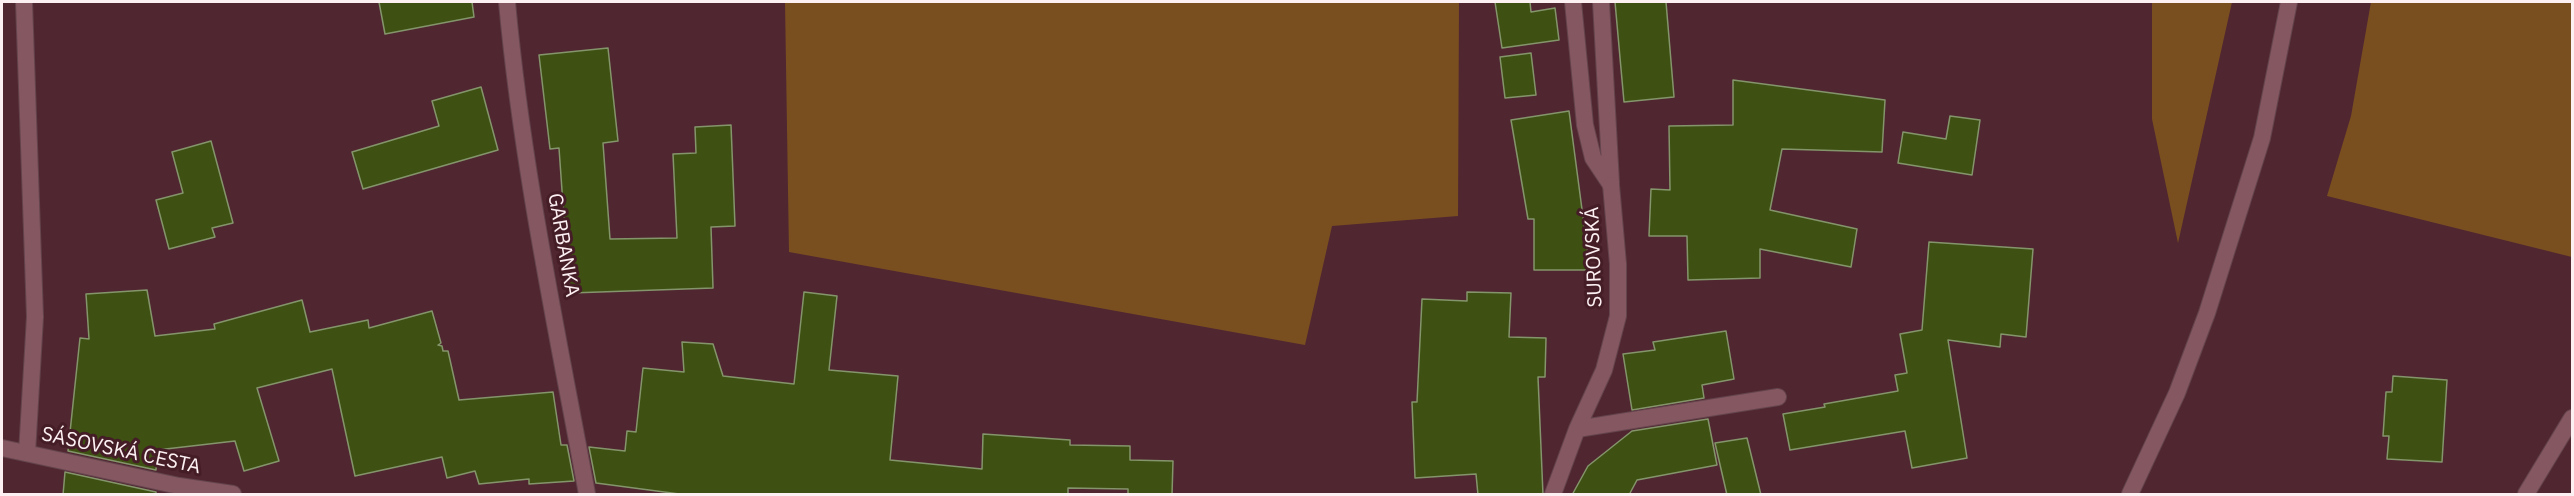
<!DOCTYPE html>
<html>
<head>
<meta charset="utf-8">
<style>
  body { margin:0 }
  #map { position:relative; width:2574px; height:496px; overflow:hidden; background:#502731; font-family:"IBM Plex Sans",sans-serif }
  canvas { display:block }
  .frame { position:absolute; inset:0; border:3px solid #fcf0f2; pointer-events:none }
</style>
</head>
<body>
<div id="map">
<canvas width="2574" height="496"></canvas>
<div class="frame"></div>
</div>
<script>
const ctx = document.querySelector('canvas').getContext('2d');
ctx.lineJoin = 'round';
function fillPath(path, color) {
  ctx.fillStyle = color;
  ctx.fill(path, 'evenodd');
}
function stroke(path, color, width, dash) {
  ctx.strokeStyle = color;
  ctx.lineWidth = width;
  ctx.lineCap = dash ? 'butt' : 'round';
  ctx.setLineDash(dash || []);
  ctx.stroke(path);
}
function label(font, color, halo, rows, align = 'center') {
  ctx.font = font + ' "IBM Plex Sans",sans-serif';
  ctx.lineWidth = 6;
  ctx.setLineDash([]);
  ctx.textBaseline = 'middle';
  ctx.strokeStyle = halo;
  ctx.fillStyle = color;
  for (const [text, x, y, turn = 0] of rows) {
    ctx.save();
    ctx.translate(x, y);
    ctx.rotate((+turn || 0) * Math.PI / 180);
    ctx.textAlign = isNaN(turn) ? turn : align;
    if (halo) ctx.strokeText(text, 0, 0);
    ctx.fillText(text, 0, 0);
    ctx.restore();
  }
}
const green = new Path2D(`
  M785 2H1459L1458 216 1332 226 1305 345 789 252Z
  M2152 2H2232L2178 243 2152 119Z
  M2371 2H2572V257L2327 196 2351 116Z`);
const building = new Path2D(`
  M379 2H472L474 17 385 34Z
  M1495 2H1530L1531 12 1555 8 1559 40 1502 48Z
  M1615 2H1666L1674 97 1624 102Z
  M608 48 618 141 603 143 610 239 677 238 673 154 696 153 695 127 731 125 735 226 711 227 713 288 571 293 563 247H566L559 148 550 149 539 55Z
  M1531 53 1536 95 1505 98 1500 57Z
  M1733 80 1885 100 1882 152 1782 149 1770 210 1857 229 1851 267 1760 249V278L1688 280 1687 236H1649L1651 189 1670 190 1669 126 1733 125Z
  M481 87 498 150 363 189 352 152 439 126 432 101Z
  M1569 111 1590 270H1534V219H1528L1511 120Z
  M1950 116 1980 120 1972 175 1898 163 1903 132 1946 139Z
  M211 141 233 223 212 228 215 237 169 249 156 200 183 193 172 152Z
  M1929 242 2033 249 2026 337 2001 334 2000 347 1948 340 1967 458 1912 468 1905 431 1790 450 1783 414 1825 407 1824 404 1898 391 1895 375 1907 373 1900 334 1922 330Z
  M147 290 155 336 215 329 214 324 302 300 310 332 368 320 369 328 432 311 441 343 438 345 442 346 443 351H448L459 400 553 392 561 445H567L574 481 529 484V479L479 484 475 471 447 478 442 457 355 476 332 369 257 388 279 461 244 471 235 441 157 450 156 470 68 451 80 338 89 339 86 294Z
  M804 292 837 296 829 370 898 376 890 460 982 469 983 434 1070 440V445L1130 446V460L1173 461 1172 495H1128V489L1068 488V495H687L596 483 589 447 625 451 627 431 636 432 643 368 684 372 682 342 713 344 723 376 794 384Z
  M1467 292 1511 293 1509 337 1546 338 1545 377H1538L1543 495H1478L1476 474 1415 478 1412 402H1417L1422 299 1467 301Z
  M1726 331 1734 379 1702 385 1704 398 1632 410 1623 354 1655 350 1653 342Z
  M2393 376 2447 380 2442 462 2387 459 2389 436H2383L2386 392H2392Z
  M1708 419 1717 465 1637 480 1629 495H1572L1588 466 1632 431Z
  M1747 438 1761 495H1727L1715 443Z
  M65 472 156 492V495H63Z`);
const service = new Path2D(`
  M1573 2 1585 125 1593 158 1611 185
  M1601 2 1611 183`);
const minor = new Path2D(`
  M24 2 35 317 27 453
  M507 2C522 167 557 331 587 494
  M1577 429 1778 397
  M2 448 179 486 233 494
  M1553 494 1577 429 1604 370 1618 316V264L1611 185
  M2526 494 2572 418`);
const tertiary = new Path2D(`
  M2130 494 2177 393 2207 313 2262 138 2289 2`);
const streetNames = [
  ["GARBANKA",563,245,80],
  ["SUROVSKÁ",1594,257,-92],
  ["SÁSOVSKÁ CESTA",121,451,12]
];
fillPath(green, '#7a4f20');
fillPath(building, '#3e5113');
stroke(building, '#85956b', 1.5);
stroke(service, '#64444d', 18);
stroke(minor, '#64444d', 18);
stroke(tertiary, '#64444d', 18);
stroke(service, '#855761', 16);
stroke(minor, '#855761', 16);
stroke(tertiary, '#855761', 16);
label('20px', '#fcf0f2', '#451d27', streetNames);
</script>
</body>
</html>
